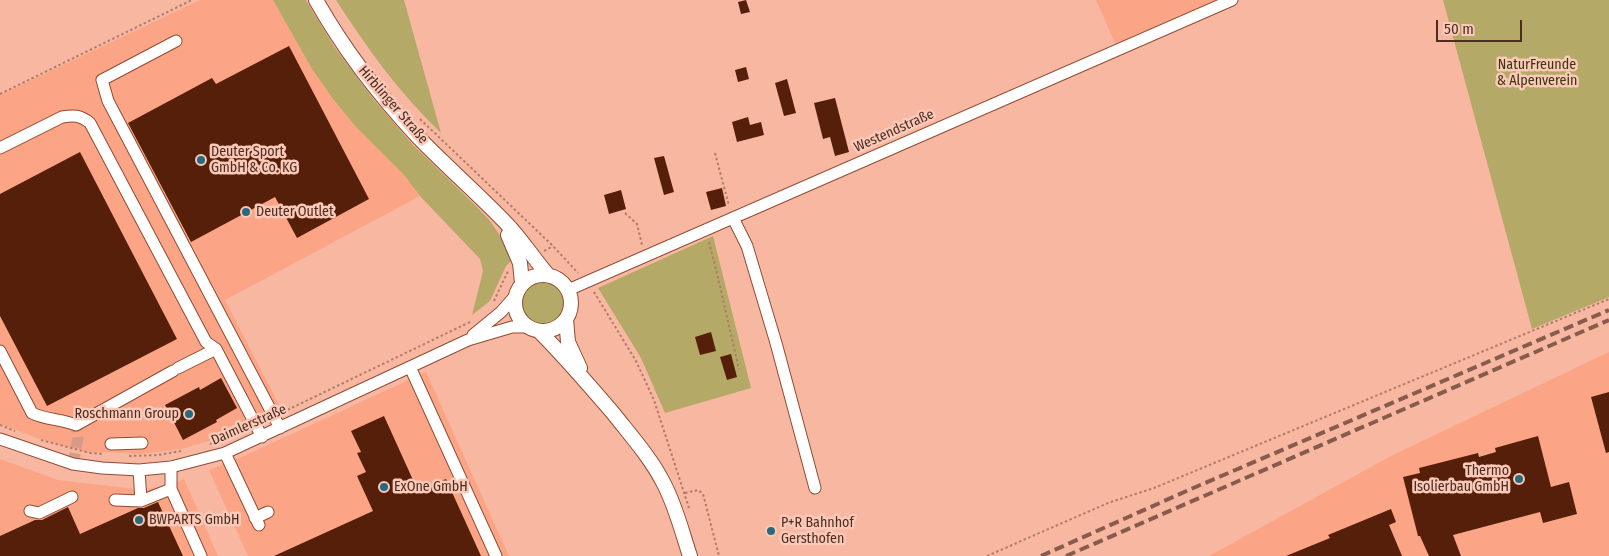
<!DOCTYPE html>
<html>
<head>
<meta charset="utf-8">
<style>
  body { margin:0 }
  #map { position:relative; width:1609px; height:556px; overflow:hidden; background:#f8b7a1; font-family:"Fira Sans Condensed",sans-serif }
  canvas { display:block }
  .scale { position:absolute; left:1436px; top:20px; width:86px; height:22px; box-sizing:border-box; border:2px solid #4d2d22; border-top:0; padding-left:6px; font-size:15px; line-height:18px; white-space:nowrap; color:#4d2d22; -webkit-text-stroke:4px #fac9b8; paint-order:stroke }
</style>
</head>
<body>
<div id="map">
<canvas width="1609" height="556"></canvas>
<div class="scale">50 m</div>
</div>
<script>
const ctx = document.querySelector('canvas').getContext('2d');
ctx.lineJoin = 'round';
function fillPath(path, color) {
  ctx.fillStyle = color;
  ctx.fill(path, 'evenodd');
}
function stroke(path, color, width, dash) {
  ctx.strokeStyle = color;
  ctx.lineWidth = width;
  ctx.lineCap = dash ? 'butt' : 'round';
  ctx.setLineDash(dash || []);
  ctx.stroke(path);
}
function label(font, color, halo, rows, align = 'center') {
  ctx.font = font + ' "Fira Sans Condensed",sans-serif';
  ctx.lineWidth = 5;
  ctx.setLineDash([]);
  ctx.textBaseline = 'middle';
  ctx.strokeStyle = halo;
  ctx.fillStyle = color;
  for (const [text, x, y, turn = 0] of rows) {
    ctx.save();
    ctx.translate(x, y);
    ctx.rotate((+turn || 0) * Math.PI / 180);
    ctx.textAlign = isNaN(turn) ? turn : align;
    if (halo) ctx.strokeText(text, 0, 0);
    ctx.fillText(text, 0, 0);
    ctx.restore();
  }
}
const built = new Path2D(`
  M200 0H273L312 69 333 99 356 127 404 175 420 196 225 300 279 405 264 413 212 440 181 449 140 454 105 452 90 453 37 438 0 424V95Z
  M1096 0H1224L1117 47Z
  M1609 352V556H1209L1391 456Z
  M426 372 509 556H248L209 470 244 456Z
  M0 459 58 480 144 490 175 483 184 479 218 556H0Z`);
const green = new Path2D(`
  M273 0H306L333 45 374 100 413 145 477 207 490 221 501 237 512 260 506 266 490 301 472 315 483 271 480 259 420 196 404 175 356 127 333 99 312 69Z
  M336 0H404L441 133C400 94 367 48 336 0Z
  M1443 0H1609V297L1532 329Z
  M713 236 751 388 665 413 641 358 598 288Z
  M522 303a21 21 0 1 1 42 0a21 21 0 1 1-42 0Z`);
const building = new Path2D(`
  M746 0 750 12 741 14 738 2Z
  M289 46 369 199 297 238 275 197 191 242 128 123 212 78 216 84Z
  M746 67 749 79 738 82 735 70Z
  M787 79 796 113 784 116 775 83Z
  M835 98 849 152 835 156 830 137 823 139 814 103Z
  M748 117 750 125 761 122 764 135 737 142 732 122Z
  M80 152 177 339 47 406 0 316V194Z
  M664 156 674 192 664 195 654 158Z
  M722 188 726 206 711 210 706 192Z
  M621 190 626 209 609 214 604 195Z
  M711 332 716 351 700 355 695 337Z
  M731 354 737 377 727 380 720 357Z
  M221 378 237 408 216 420 217 422 183 440 165 405 199 387 200 390Z
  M1609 392V452L1606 453 1591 397Z
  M384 416 418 491 446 479 481 556H274L373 511 357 476 366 472 357 453 361 452 351 431Z
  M1538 436 1551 487 1569 482 1577 514 1543 523 1540 512 1453 535 1461 556H1429L1420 536H1418L1403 477 1420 473 1419 468 1478 453 1479 457 1496 452 1495 448Z
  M158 502 183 556H0V536L35 520H42L68 507 80 534 138 508H144Z
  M1391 509 1396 522 1389 525 1402 556H1286L1330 538 1328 535Z`);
const minorTunnel = new Path2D(`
  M73 464 78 438 76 425`);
const path = new Path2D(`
  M0 94 192 0
  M420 119 553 246 578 273
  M715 153 729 206
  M625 213 637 224 642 245
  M709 242 715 265 739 369
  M544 251 553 246
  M594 292 636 361 654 400 689 508
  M494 301 508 271
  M283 412 470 322
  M0 425 15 431
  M41 440 90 453 104 454
  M210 444 240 432
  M129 456 158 455 181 451
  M685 493 698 490 703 494 719 556
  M987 556 1108 503 1154 488 1609 299`);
const minor = new Path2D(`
  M176 41 102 80 108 101 280 428
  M0 148 62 117C74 115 80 115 90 123L206 342 216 349 262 437
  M733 218 747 246 776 343 815 488
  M568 290 1232 0
  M473 335 501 312 516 295
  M0 351 32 413C46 420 61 419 76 425L173 371
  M410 367 496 556
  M178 368 216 349
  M0 439 73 464 102 468 139 470 171 467 225 453 468 340 512 327H528
  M111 444 142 443
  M225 453 259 525
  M171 467V489L201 556
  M139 470 141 501
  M115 500 141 501 171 489
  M30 511 39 513 72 497
  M255 518 268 512`);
const major = new Path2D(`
  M316 0C344 50 379 95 418 137 446 166 477 193 505 222 521 238 533 258 548 275
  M508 235 520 263 522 283
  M515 303a28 28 0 1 1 56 0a28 28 0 1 1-56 0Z
  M566 319 568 342 580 368
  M539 331C565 357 589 385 613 413 631 436 651 458 664 484 676 507 682 532 690 556`);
const rail = new Path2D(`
  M1041 556 1191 489 1609 310
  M1066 556 1609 320`);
const markers = [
  [201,160,5,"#286a7d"],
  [246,212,5,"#286a7d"],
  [189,414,5,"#286a7d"],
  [1519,479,5,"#286a7d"],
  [384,487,5,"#286a7d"],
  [139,520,5,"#286a7d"],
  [771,531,5,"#286a7d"]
];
const parkNames = [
  ["NaturFreunde",1537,65],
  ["& Alpenverein",1537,81]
];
const streetNames = [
  ["Hirblinger Straße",393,105,49],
  ["Westendstraße",894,131,-24],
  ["Daimlerstraße",249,425,-24]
];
const poiNames = [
  ["Deuter Sport",211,152],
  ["GmbH & Co. KG",211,168],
  ["Deuter Outlet",256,212],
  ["Roschmann Group",179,414,"right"],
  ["Thermo",1509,471,"right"],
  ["Isolierbau GmbH",1509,487,"right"],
  ["ExOne GmbH",394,487],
  ["BWPARTS GmbH",149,520],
  ["P+R Bahnhof",781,523],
  ["Gersthofen",781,539]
];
fillPath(built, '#fba486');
fillPath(green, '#b4a967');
fillPath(building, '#551f0a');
stroke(minorTunnel, '#d69b88', 11, [11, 5.5]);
stroke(minor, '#924b32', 13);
stroke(major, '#924b32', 16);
stroke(path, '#b07d6c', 2, [2.5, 2.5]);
stroke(minor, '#fff', 11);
stroke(major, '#fff', 14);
stroke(rail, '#875c4d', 4, [10, 5]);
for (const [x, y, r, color] of markers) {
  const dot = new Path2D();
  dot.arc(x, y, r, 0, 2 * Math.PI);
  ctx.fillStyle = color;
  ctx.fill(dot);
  stroke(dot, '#fac9b8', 2);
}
label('14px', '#3a340f', '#fac9b8', parkNames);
label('14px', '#4d2d22', '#fac9b8', streetNames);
label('14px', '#4d2d22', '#fac9b8', poiNames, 'left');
</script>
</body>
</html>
